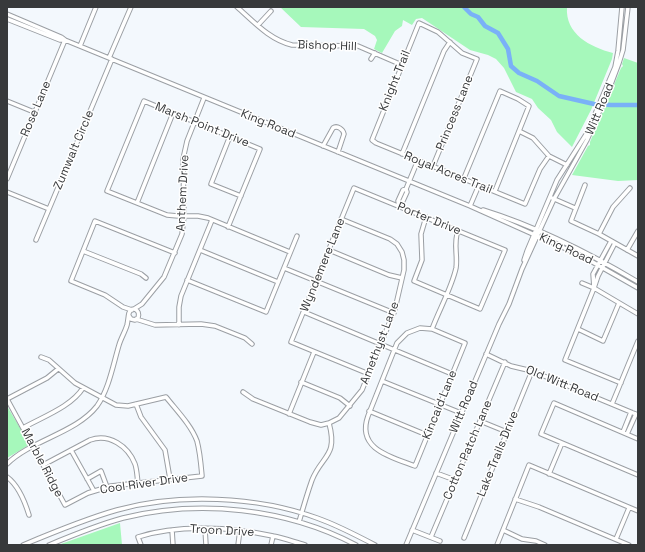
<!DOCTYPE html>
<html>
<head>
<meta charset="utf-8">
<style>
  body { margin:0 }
  #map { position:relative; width:645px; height:552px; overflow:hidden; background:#f3f8fd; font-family:"Space Grotesk",sans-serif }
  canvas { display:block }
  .frame { position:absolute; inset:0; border:8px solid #37393b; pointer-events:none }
</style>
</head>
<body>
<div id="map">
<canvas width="645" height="552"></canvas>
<div class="frame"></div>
</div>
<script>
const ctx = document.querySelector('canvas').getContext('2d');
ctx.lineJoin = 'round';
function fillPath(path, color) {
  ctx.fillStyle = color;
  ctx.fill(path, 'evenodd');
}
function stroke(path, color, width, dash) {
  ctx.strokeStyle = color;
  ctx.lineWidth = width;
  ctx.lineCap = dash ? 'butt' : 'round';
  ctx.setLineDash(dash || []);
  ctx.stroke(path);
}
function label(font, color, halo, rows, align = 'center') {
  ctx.font = font + ' "Space Grotesk",sans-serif';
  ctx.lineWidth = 3;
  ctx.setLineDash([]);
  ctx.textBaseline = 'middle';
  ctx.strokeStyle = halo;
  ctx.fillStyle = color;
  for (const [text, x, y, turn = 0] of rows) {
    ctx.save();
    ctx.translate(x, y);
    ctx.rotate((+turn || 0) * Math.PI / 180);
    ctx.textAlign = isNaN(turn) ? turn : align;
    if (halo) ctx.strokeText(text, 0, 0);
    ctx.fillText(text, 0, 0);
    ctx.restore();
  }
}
const green = new Path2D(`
  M280 7H567C565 34 590 47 613 53L612 59 591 110 572 147 557 132 551 120 538 108 532 99 516 92 504 68 496 59 488 55 470 50 422 18 416 19 412 25 403 20 402 26 395 31 382 53 374 49 377 40 375 36 364 29 301 27Z
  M624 58 638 63V180L618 181 572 175 588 146 590 145V142L621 68 623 66 622 64Z
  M7 406 29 443V445L7 458Z
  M120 523 122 545H58Z`);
const river = new Path2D(`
  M464 7 471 14 478 17 485 26 498 33 508 49 511 66 519 73 537 81 559 96 594 104 611 105H638`);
const minor = new Path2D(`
  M237 7C254 22 270 40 292 45L358 46 402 65
  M7 14 61 37 65 40 470 206 582 256 638 288
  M7 19 60 40H64
  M258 25 271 11
  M80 46 96 7
  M109 58 131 7
  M371 59 375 53
  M7 101 34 112
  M519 131 533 138 549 156 567 165
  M230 136 211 184 241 196
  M323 146 333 128C337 125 343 129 344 134L338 152
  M402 154 444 51 450 42
  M433 166 477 59 462 53 438 32 419 23 372 140 376 143 525 204 540 169 549 156
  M464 178 500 91 518 99 529 106 495 191
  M7 179 65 40
  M585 185 571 221 599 234 638 256
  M7 192 49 209
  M552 198 575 208
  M137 203 173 113
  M399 206 402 203 407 192 406 189 418 160
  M399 206 398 201 403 190 406 189
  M470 206 479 185
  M483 210C538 227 589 253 638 282
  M228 227 260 149 144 101 107 191 167 215 178 216H198L208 218 290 252
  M599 234 613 207 630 188
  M36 240 112 59
  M611 241 593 274 594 288 598 276 615 243
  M200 250 278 282
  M329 250 389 275 402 278
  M627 250 638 231
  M83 251 141 274 146 278
  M524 260 527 251 557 180 587 133 615 67 618 51 622 7
  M284 268 394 313
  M187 280 266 312 297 236
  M582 283 594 288 638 314
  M594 288 565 360 621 383
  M134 309 142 304 164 277 182 234 184 216 183 159 187 141 204 98
  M132 310 123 307 105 295 71 281 95 221 175 253
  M304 312 452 374
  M136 319 155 325 201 324 215 326 245 338 252 344
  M179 325V307L181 296 212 220
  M420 328 432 329 465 343 415 466C391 457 356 449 368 416L397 343 407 333Z
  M432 329C439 310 452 287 456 268 458 255 453 243 458 231
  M578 329 603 341 619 303
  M486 354 511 366 532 371 638 415
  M41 357 49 360 75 383 116 405 128 406 166 397C177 411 191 425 197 441 200 452 201 465 202 476L111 486 88 493 65 505 7 399 47 378 58 369
  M369 374 291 342 354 188 505 250 480 309 414 281 422 260 421 234 426 217
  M382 381 461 413
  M301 382 340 398 350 406
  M243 392 253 399 310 422 321 425 329 423 339 418 362 390 395 309 404 270V260L402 252 397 244 390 239 341 219
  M136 404 141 417 165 450 170 479
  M612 404 638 341
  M369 411 427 435
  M289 414 314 352
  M480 421 507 432
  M23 428C42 417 71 407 83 388
  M623 432 631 412
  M627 434 636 414
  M638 439 554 403 541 434 638 475
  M71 450 94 491
  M7 464C31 440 76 433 97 406 109 389 113 365 119 345 121 338 125 332 127 325 128 321 128 317 129 313 131 306 141 309 138 318L135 320 131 319 129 316
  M43 465 90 440C109 433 128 446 135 464 137 470 137 476 138 483
  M436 473 455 480
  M549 474 562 443
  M7 477C18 485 25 502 29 515
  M87 479 101 471 107 487
  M515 499 539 507 629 545
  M299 522C303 508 307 494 312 480 322 455 338 457 329 423
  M205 529 206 545
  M172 530 173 545
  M412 530 440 541
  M503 530 522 539 536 541 545 545
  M431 537 505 362
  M464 538 532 371
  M616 539 629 508
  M23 545C54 532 85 519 117 510 178 493 257 496 317 518 337 525 356 535 375 545
  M49 545C73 535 97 525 123 518 199 499 286 508 356 545
  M141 545 138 537C178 524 232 527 273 536 284 538 294 542 305 545
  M238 545 240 530
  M271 545 273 536
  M406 545 499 324 509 304 522 269 554 199 587 140 610 87 619 63 623 50 628 7
  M497 545 529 465 638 511`);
const streetNames = [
  ["Bishop Hill",327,46,2],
  ["Knight Trail",395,81,-68],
  ["Rose Lane",36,109,-67],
  ["Witt Road",600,109,-67],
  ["Princess Lane",455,113,-68],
  ["King Road",268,124,22],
  ["Marsh Point Drive",202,125,22],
  ["Zumwalt Circle",74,150,-67],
  ["Royal Acres Trail",448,173,22],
  ["Anthem Drive",183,193,-87],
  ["Porter Drive",429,219,22],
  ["King Road",566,249,25],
  ["Wyndemere Lane",323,265,-68],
  ["Amethyst Lane",380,343,-69],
  ["Old Witt Road",562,384,22],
  ["Kincaid Lane",440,405,-68],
  ["Witt Road",464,407,-67],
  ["Cotton Patch Lane",468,450,-67],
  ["Lake Trails Drive",498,454,-68],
  ["Marble Ridge",42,463,62],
  ["Cool River Drive",144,484,-8],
  ["Troon Drive",222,531,3]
];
fillPath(green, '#a6f8bb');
stroke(river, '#7ab1f7', 4.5);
stroke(minor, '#9b9fa4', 5.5);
stroke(minor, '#fff', 3.5);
label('12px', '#37393b', '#fff', streetNames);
</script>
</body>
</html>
